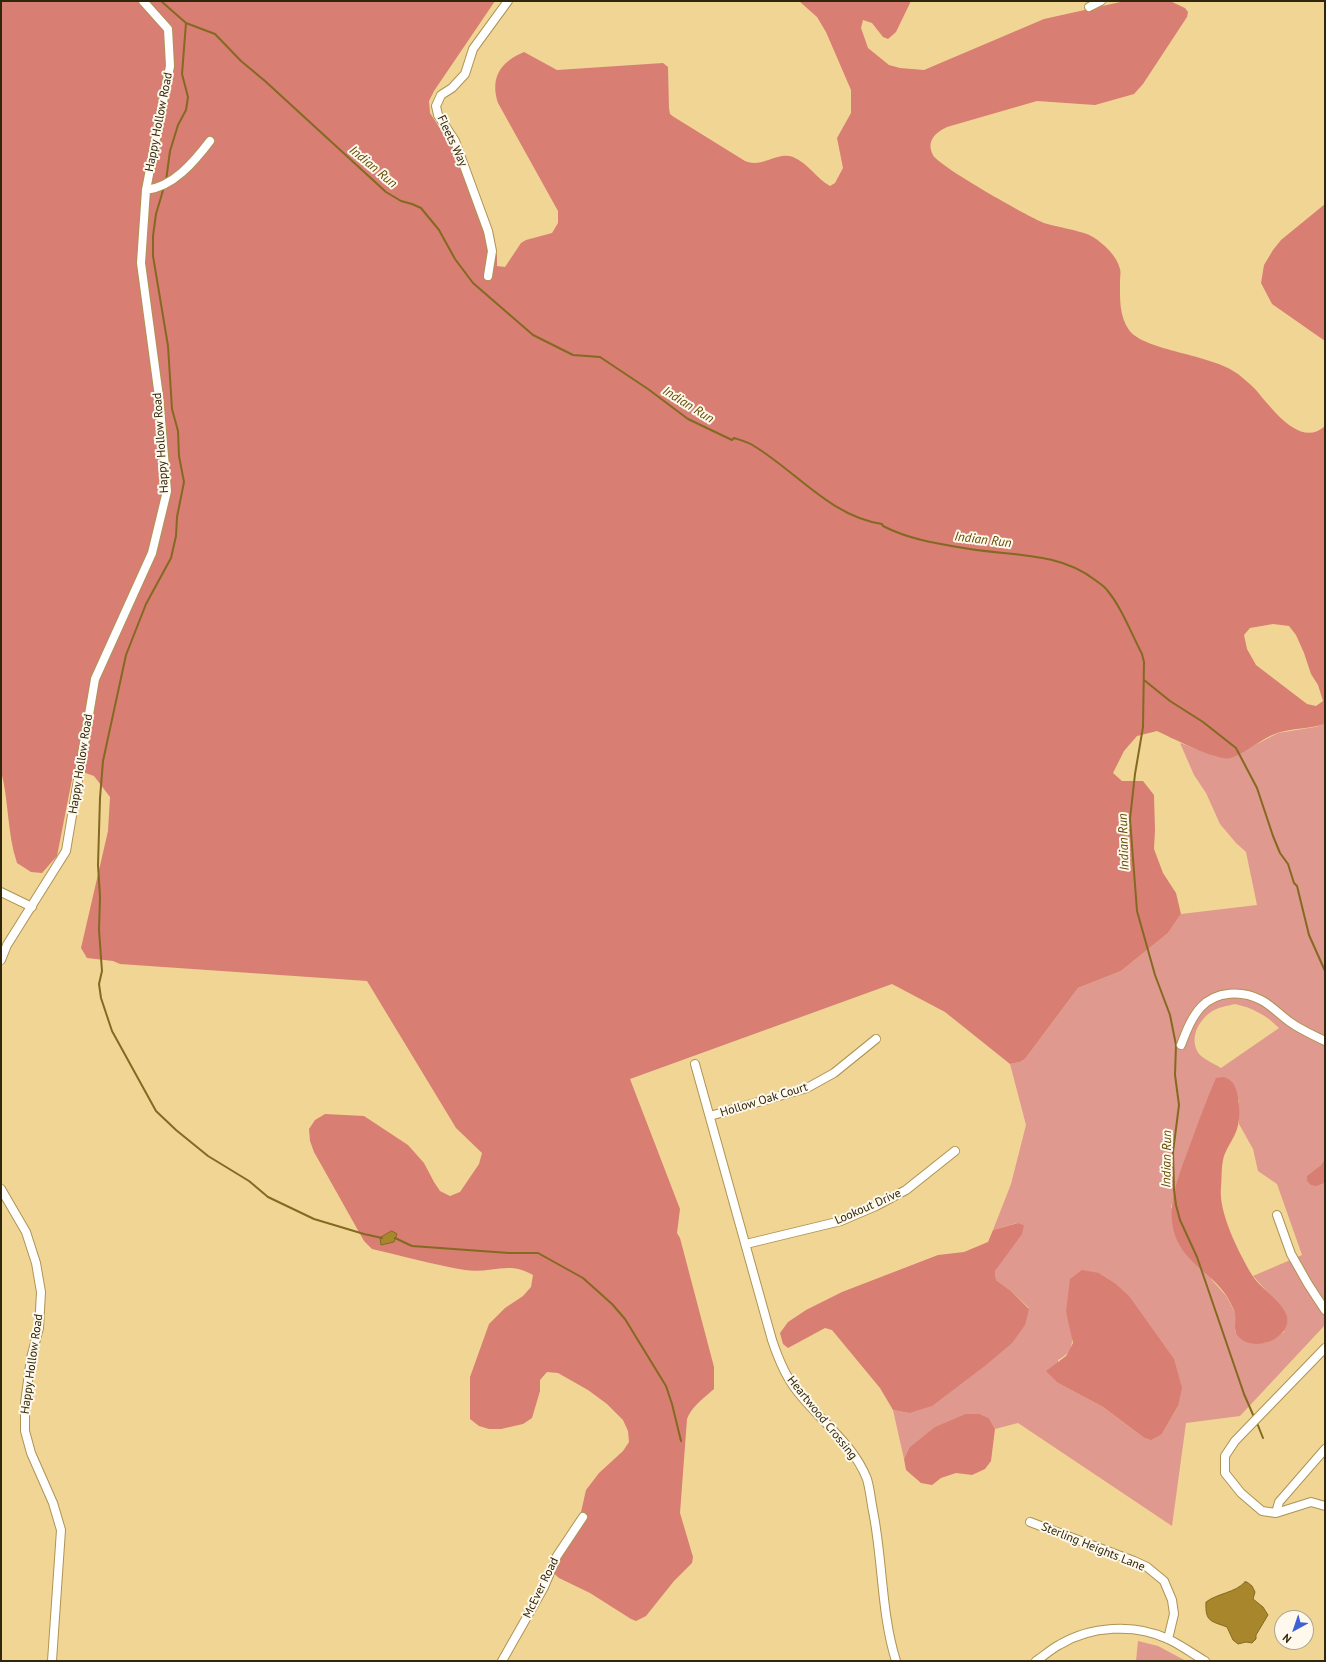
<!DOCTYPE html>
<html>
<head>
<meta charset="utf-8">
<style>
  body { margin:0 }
  #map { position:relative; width:1326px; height:1662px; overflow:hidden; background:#f1d595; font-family:"PT Sans",sans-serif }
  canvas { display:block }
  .frame { position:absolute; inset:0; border:2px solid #30260b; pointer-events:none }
  .north { position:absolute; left:1274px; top:1610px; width:40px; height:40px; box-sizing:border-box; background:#fef9ec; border:1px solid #aca592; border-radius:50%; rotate:220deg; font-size:11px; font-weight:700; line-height:16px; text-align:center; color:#30260b }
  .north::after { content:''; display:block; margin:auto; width:14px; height:18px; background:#3f61d3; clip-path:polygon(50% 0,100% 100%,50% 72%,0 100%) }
</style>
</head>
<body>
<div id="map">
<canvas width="1326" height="1662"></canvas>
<div class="frame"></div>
<div class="north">N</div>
</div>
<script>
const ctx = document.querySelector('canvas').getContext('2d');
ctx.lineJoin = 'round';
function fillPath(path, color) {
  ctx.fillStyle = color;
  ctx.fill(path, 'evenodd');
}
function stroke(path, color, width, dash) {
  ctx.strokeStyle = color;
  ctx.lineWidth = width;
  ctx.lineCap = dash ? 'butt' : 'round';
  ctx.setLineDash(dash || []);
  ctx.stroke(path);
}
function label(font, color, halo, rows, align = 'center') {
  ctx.font = font + ' "PT Sans",sans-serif';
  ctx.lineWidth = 4;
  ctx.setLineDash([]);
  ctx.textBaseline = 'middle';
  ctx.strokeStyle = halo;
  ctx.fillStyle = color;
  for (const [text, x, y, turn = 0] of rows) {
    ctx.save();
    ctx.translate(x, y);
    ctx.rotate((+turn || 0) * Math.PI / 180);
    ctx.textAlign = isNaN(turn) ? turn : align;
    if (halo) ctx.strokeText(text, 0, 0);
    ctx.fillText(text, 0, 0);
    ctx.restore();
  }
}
const green = new Path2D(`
  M1325 724V1159L1320 1166 1317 1186 1325 1183V1325L1240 1416 1186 1423 1172 1526 1018 1423 995 1429 989 1418 980 1414 909 1448 904 1459 893 1410 909 1413 1029 1308 1011 1291 996 1280 995 1271 1024 1225 1017 1223 993 1230 1011 1184 1026 1125 1010 1064 1020 1062 1025 1059 1078 988 1121 971 1168 933 1181 914 1257 905 1246 852 1236 843 1220 824 1206 793 1194 775 1180 743 1216 756 1230 758 1278 733 1315 727ZM1235 1004C1253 1008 1266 1015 1279 1028L1221 1068C1215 1064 1205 1060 1200 1055 1188 1040 1198 1021 1211 1012 1218 1007 1227 1006 1235 1004ZM1212 1088 1239 1100V1124L1253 1149 1258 1171 1277 1184 1302 1255 1253 1276 1273 1298 1284 1332 1277 1337 1265 1343 1235 1332V1313L1227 1297 1212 1280 1171 1207 1182 1168ZM1099 1273 1115 1283 1129 1297 1178 1406 1162 1434 1143 1437 1103 1407 1058 1383V1360C1080 1349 1071 1331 1066 1312Z
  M1138 1641 1158 1646 1186 1661H1136Z`);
const forest = new Path2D(`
  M1 1H495L434 91 429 101 430 113 454 150 497 255V266L505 267 521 243 526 240 552 233 558 223V211L498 103C490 78 500 62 524 52L557 70 663 63 668 67 669 108 670 114 674 117 745 161C748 162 751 163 754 163 767 163 780 152 793 157 808 163 816 178 830 186L835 183 843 168 837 138 851 113V90L826 32 817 17 799 1H911L896 32 888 39 883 37 872 23 863 20 861 28 868 48 889 65 900 68 924 70 1044 19 1125 1H1170L1185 8 1188 12 1187 17 1143 84 1134 94 1095 105 1037 101 947 127C935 133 926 141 933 155 938 166 1029 217 1044 223 1056 227 1084 231 1093 237 1104 244 1117 256 1120 269 1121 272 1120 277 1120 281 1120 298 1119 316 1129 330 1144 351 1212 354 1238 374 1243 378 1249 383 1254 388 1269 404 1299 450 1325 426V724C1310 729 1292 728 1277 733 1261 739 1247 752 1231 758 1218 762 1170 737 1157 731L1137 736 1124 751 1113 773 1122 781H1143L1154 795 1155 830 1154 849 1163 873 1176 893 1181 914 1168 933 1121 971 1078 988 1025 1059 1020 1062 1010 1064 945 1012 892 984 630 1079 680 1209 677 1233 680 1238 714 1367V1389C704 1398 692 1406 687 1419L680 1513 693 1557 692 1563 674 1581 646 1616 636 1621 631 1619 590 1593 559 1578 549 1569 550 1560 581 1512 586 1490 599 1473 623 1451 629 1442 628 1431 623 1420 607 1404 588 1390 558 1373 547 1372 540 1380V1391L532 1418 523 1424 501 1429H489L479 1426 470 1419V1377L489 1324 505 1308 523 1296 531 1287 533 1275C509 1260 490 1274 465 1270 434 1265 403 1256 372 1249L364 1241 314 1152 310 1141 309 1129 315 1120 325 1114 364 1116 408 1145 424 1163 434 1182 440 1191 450 1196 460 1192 479 1164 482 1153 456 1128 367 981 120 964 113 961 87 958 81 948 108 831 110 797 94 776 74 769 57 856 42 873 31 872 17 863C7 833 9 801 1 771ZM1273 624 1289 626 1296 635 1304 653 1311 674 1318 685 1323 701 1316 706 1307 704 1256 665 1247 649 1244 635 1250 628Z
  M1325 204V341L1272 304 1261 283 1264 265 1273 250 1281 240Z
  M1224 1077C1227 1078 1230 1080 1232 1082 1239 1089 1241 1116 1238 1125 1236 1136 1228 1145 1224 1156 1221 1166 1222 1177 1221 1187 1218 1212 1239 1253 1252 1275 1260 1289 1292 1307 1287 1324 1282 1343 1250 1351 1238 1336 1233 1331 1236 1322 1235 1315 1235 1310 1230 1303 1228 1298 1210 1269 1176 1261 1172 1221 1169 1194 1185 1160 1194 1134 1201 1115 1208 1096 1216 1078Z
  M1325 1159V1183L1317 1186 1311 1185 1307 1181V1176L1320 1166Z
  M1018 1223 1024 1225 1022 1234 995 1271 996 1280 1011 1291 1029 1309 1025 1325 1012 1343 986 1365 932 1406 909 1413 893 1410 880 1388 832 1330 825 1328 788 1348 783 1344 780 1333 788 1322 806 1310 842 1292 938 1255 964 1252 988 1242 993 1230Z
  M1082 1270 1099 1273 1115 1283 1129 1296 1174 1359 1182 1388 1178 1406 1162 1434 1151 1440 1143 1437 1103 1407 1058 1383 1046 1371 1066 1356 1073 1343 1066 1312 1070 1279Z
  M966 1414H980L989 1418 995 1429 991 1461 985 1469 972 1475 956 1473 941 1478 932 1485 921 1483 906 1470 904 1459 909 1448 935 1427Z`);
const water = new Path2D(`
  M392 1231 397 1234 394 1242 381 1245 380 1238Z
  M1245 1582H1247L1252 1586 1255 1592 1253 1599 1263 1607 1268 1615 1256 1635V1639L1252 1643 1246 1642 1238 1644 1233 1640 1227 1627C1211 1621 1205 1622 1206 1602 1218 1593 1235 1593 1245 1582Z`);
const stream = new Path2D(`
  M161 1 186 23 215 34 241 61 265 81 386 192 401 201 412 204 421 208 439 230 455 259 473 283 533 335 573 355 600 357 648 389 688 419 732 440 734 438C740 440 748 442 754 446 797 472 830 516 882 524L883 526C910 540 940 544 970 549 1013 556 1059 552 1095 580 1099 583 1104 586 1107 590 1122 608 1131 633 1142 654L1144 662 1143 727 1135 774 1130 819 1137 911 1155 975 1170 1015 1176 1045 1175 1075 1179 1105 1173 1152 1174 1190 1176 1205 1180 1220 1197 1257 1244 1394 1254 1417
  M166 181 170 151 178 125 186 110 188 97 182 74 186 23
  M164 187 156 214 153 236V256L168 346 172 409 178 431 179 456 184 482 177 517 176 536 171 558 146 604 126 655 103 761 100 798 98 865 100 897 99 930 102 971 99 984 101 998 112 1031 156 1111 176 1130 208 1156 249 1181 268 1197 314 1219 364 1234 382 1238
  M1144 680 1170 701 1203 722 1236 748 1257 788 1273 836 1280 853 1288 864 1294 883 1297 886 1309 935 1325 971
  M395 1238 412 1246 509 1253H538L583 1278 612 1304 625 1319 666 1386 672 1404 681 1441
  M1257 1423 1263 1438`);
const minor = new Path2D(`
  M1089 7 1101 1
  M146 190C173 187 194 162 210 141
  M488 276 492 251 488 231 455 141 438 115 436 106 441 95 452 88 465 74 473 49 508 1
  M1 892 32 907
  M1 960 7 945 66 851 95 679 152 553 167 491 159 397 141 263 146 190 170 66 168 29 143 1
  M1181 1045C1186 1032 1191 1018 1201 1007 1216 991 1242 990 1261 1000 1271 1005 1280 1015 1290 1022 1301 1030 1313 1035 1325 1041
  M695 1064 772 1340C778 1358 785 1376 797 1391 820 1421 853 1443 867 1479 870 1489 871 1501 873 1511 883 1561 881 1613 896 1661
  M710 1116 807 1088 834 1073 876 1039
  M1 1189 26 1232 36 1263 41 1292 39 1328 31 1358 25 1403V1431L31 1453 53 1503 61 1530 52 1661
  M1277 1215 1291 1254 1308 1284 1325 1310
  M746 1244 841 1221 876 1206 906 1190 955 1151
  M1325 1348 1235 1441 1225 1456V1473L1241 1493 1262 1511 1276 1513 1279 1502 1325 1449
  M1276 1513 1311 1502 1325 1506
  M1030 1522 1134 1561 1147 1567 1164 1581 1172 1600 1174 1614 1168 1639
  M502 1661 544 1587 557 1556 583 1517
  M1036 1661C1044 1656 1051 1649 1059 1645 1090 1626 1135 1623 1168 1639 1181 1645 1193 1654 1205 1661`);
const streetNames = [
  ["Happy Hollow Road",159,122,-79],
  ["Fleets Way",452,141,65],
  ["Happy Hollow Road",161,443,-94],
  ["Happy Hollow Road",81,764,-81],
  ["Hollow Oak Court",764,1100,-17],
  ["Lookout Drive",868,1207,-24],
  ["Happy Hollow Road",32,1364,-82],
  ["Heartwood Crossing",822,1418,51],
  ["Sterling Heights Lane",1093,1547,22],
  ["McEver Road",541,1588,-64]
];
const waterNames = [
  ["Indian Run",373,167,40],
  ["Indian Run",688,405,32],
  ["Indian Run",983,540,7],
  ["Indian Run",1124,842,-92],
  ["Indian Run",1167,1159,-89]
];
fillPath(green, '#e0998f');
fillPath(forest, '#d87e73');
fillPath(water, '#a8862b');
stroke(water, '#846921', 1);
stroke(stream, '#846921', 2);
stroke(minor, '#ae9354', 10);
stroke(minor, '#fff', 8);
label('12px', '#30260b', '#fef9ec', streetNames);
label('italic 13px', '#634b02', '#fef9ec', waterNames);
</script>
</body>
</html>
